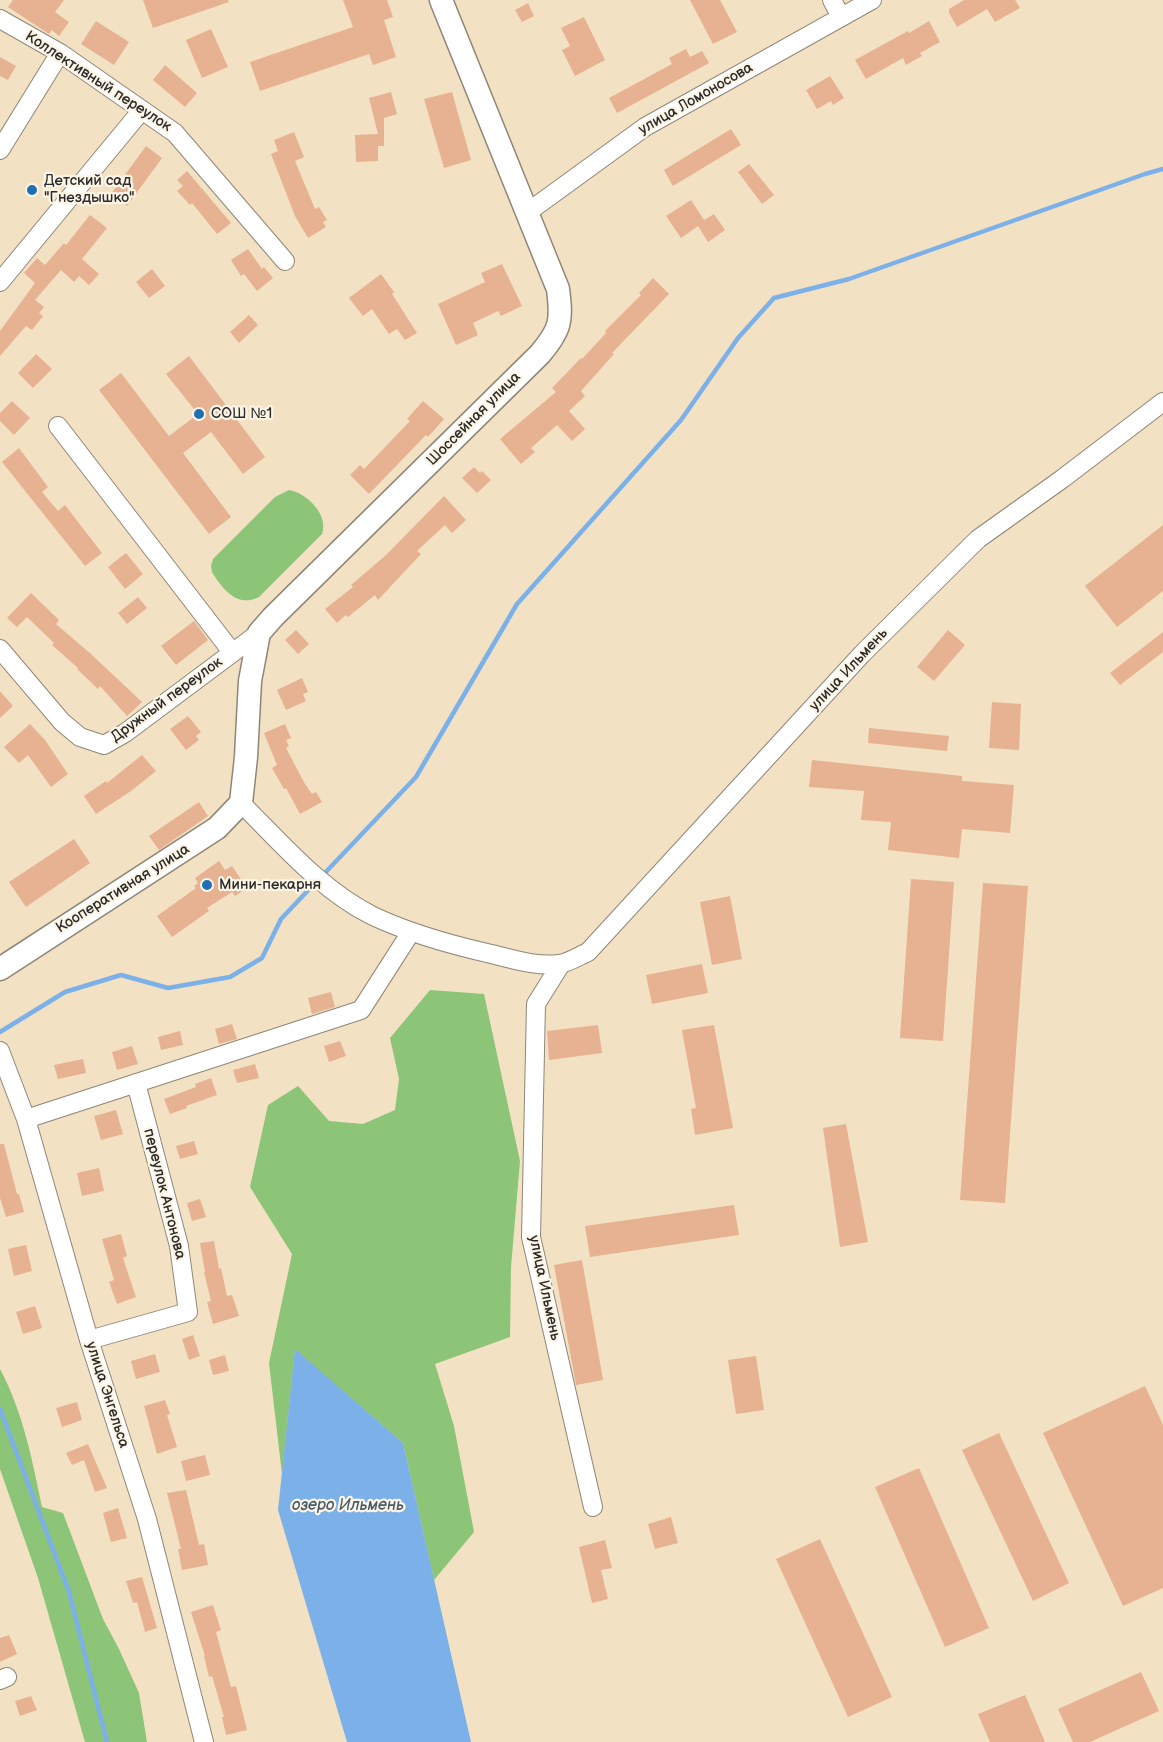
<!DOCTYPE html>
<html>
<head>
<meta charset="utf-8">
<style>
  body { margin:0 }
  canvas { display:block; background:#f3e1c3 }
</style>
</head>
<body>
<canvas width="1163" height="1742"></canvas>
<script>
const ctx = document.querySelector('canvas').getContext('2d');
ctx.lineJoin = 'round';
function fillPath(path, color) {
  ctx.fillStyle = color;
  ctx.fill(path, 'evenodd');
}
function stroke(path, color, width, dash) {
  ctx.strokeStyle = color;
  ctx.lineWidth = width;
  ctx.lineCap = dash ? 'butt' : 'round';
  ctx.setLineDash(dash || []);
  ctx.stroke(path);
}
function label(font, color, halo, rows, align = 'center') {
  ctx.font = font + ' "Balsamiq Sans",sans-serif';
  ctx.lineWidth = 4.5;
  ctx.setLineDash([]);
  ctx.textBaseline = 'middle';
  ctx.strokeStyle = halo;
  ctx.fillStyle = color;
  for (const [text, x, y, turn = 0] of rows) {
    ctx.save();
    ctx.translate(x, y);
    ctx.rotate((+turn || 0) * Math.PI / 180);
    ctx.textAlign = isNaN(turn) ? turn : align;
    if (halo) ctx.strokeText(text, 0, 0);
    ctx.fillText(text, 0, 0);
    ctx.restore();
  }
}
const green = new Path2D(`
  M289 490C307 493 329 515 322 534L259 597C238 608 223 590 212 572L211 566 213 559 275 497Z
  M430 990 484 994 520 1161 511 1267 510 1337 435 1364 454 1426 474 1532 434 1580 403 1443 295 1350 282 1474 269 1363 292 1254 250 1187 268 1105 298 1086 329 1121 363 1124 395 1110 399 1079 390 1038Z
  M0 1369C23 1412 32 1459 42 1507L63 1513 103 1619 119 1649 139 1693 147 1742H85L38 1578 0 1469Z`);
const water = new Path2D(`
  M295 1349 403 1443 471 1742H347L278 1510Z`);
const stream = new Path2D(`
  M322 876 416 777 517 604 681 420 738 338 774 298 849 279 1145 174 1163 169
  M0 1032 65 992 121 975 168 988 230 977 262 958 281 919 316 882
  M0 1409 69 1592 107 1742`);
const building = new Path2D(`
  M13 0H64L55 12 69 22 59 36 52 30 49 34 8 7Z
  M143 0H228L229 2 153 28Z
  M343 0H387L393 17 384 20 396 57 373 65 369 54 260 91 250 62 353 27Z
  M690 0H720L737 32 713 44Z
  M964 0H1015L1020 8 995 22 987 9 957 27 949 13V9Z
  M528 3 534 16 522 22 515 10Z
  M584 17 605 60 575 76 562 50 570 46 561 28Z
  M96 21 129 42 114 65 81 44Z
  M929 21 940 42 920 53 922 56 906 65 903 58 866 79 855 60 908 31 909 33Z
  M211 29 228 67 202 78 186 40Z
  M686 49 690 57 702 51 709 63 617 113 609 98 672 64 669 58Z
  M0 57 16 66 8 80 0 76Z
  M165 65 197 93 185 107 153 80Z
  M830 76 844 98 833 105 831 101 817 109 806 90Z
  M391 92 397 114 384 118V146H378V161L356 162 355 135 378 134 369 98Z
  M452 92 471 160 444 168 424 99Z
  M731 129 741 145 673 186 664 170Z
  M294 132 304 157 295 161 315 209 319 207 327 220 323 222 326 227 308 238 295 216 271 154 278 151 274 140Z
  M146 146 162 158 127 206 111 194Z
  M749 164 774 195 762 204 738 172Z
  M187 171 231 223 217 234 192 203 190 205 177 191 183 186 177 180Z
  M691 200 704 220 714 214 725 230 708 242 698 226 681 238 666 216Z
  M90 215 107 228 82 259 99 274 89 285 79 276 74 282 61 270 35 300 44 307 39 313 43 316 32 330 26 326 0 356V331L35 283 24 273 37 258 45 265 64 243 66 245Z
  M248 249 262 269 264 267 273 278 257 291 244 274 241 276 231 260Z
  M502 264 522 306 501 316 498 311 473 323 478 335 456 345 438 304 485 282 481 273Z
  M152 269 165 286 149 298 136 282Z
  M381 274 394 292 392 294 417 333 405 340 397 329 389 334 372 309 363 316 349 298Z
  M653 278 669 294 612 353 614 354 581 391 585 396 569 411 585 429 572 441 557 425 531 448 535 452 521 464 500 439 556 392 552 388 581 358 582 359 606 333 605 331 641 295 639 293Z
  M249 315 258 325 239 343 230 332Z
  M36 354 52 369 33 388 18 373Z
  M189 356 265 457 243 474 211 432 183 453 231 517 209 534 99 390 121 373 169 436 198 414 166 374Z
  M12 401 30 418 14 435 0 421V413Z
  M423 401 444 419 428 437 426 435 369 494 350 475 360 465 364 469 410 421 407 419Z
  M19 448 48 487 42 492 58 511 65 505 102 553 85 566 2 462Z
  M474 467 480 473 482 471 491 480 477 493 462 478Z
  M444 496 466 520 452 533 445 525 417 551 421 554 378 600 375 595 348 617 346 615 337 623 325 609 353 587 351 585 386 555Z
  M1163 525V591L1117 627 1085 586Z
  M126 553 143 574 125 589 108 567Z
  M31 593 59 620 56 624 91 654 142 702 127 716 100 686 98 689 77 669 78 668 52 645 54 643 27 617 17 627 7 618Z
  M138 597 147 608 127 624 118 613Z
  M194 621 208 640 176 665 161 646Z
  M296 630 309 644 298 654 285 640Z
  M948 630 965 645 934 681 917 667Z
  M1163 632V652L1120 685 1110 673Z
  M302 678 308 692 303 694 306 701 286 710 277 690Z
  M0 691 13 706 0 718Z
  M992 702 1021 704 1019 750 989 748Z
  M188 716 201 732 196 736 199 740 186 750 170 729Z
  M30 724 45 740 68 774 51 787 28 755 19 763 4 747Z
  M285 724 291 738 286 740 289 746 286 748 305 784 312 794 316 792 322 802 300 814 286 788 284 789 272 768 277 765 264 733Z
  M869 728 949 736 947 751 868 743Z
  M142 755 156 771 131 791 96 814 84 796 106 781 107 783Z
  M812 760 962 776V781L1014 785 1010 833 962 829 959 858 888 850 891 822 861 820 864 791 809 787Z
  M199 802 208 816 159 850 149 836Z
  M74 839 90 863 26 907 9 882Z
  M219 861 225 870 232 866 247 888 235 896 232 892 207 908 209 911 172 937 157 916 196 888 194 886 198 883 195 878Z
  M911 879 954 882 943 1041 900 1038Z
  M983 883 1028 886 1005 1203 960 1200Z
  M730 896 742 959 712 965 700 902Z
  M702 964 708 993 652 1004 646 975Z
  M331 992 335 1007 312 1014 308 998Z
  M232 1024 237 1039 219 1044 215 1029Z
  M598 1025 602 1053 549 1060 547 1031Z
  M714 1025 733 1128 695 1135 691 1109 696 1108 682 1030Z
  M180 1031 183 1045 161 1050 158 1037Z
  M340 1041 346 1056 329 1062 324 1046Z
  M132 1046 138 1064 117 1070 112 1052Z
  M83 1059 86 1073 58 1079 54 1065Z
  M255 1064 259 1078 237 1083 233 1070Z
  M211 1078 217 1095 186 1106 187 1108 170 1114 164 1099 196 1087 195 1084Z
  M116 1110 123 1134 101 1140 94 1116Z
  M846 1124 868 1242 840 1247 823 1128Z
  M194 1141 198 1154 180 1159 176 1146Z
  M0 1144H4L17 1194H19L24 1212 6 1217 0 1198Z
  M99 1168 104 1191 82 1196 77 1173Z
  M200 1199 206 1217 192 1221 187 1203Z
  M734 1205 739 1235 590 1257 585 1226Z
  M121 1234 127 1256 123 1258 136 1297 117 1304 109 1282 114 1280 102 1239Z
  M214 1241 219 1269 221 1268 227 1296 232 1295 239 1316 213 1324 207 1302 211 1301 204 1272H205L200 1243Z
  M26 1245 32 1271 14 1276 8 1249Z
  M582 1260 603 1380 576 1385 554 1265Z
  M35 1306 42 1328 23 1334 16 1312Z
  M193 1335 200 1356 189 1360 182 1339Z
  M155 1354 160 1372 136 1379 131 1361Z
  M225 1355 229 1371 213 1375 209 1360Z
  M756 1356 764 1410 736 1414 728 1360Z
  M1145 1386 1163 1425V1588L1123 1606 1043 1433Z
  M165 1400 170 1414 167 1415 177 1447 157 1454 144 1406Z
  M77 1402 82 1420 62 1427 56 1408Z
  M999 1433 1069 1583 1033 1601 962 1450Z
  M88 1444 107 1488 95 1492 84 1460 72 1465 66 1453Z
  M205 1455 210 1475 186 1481 181 1461Z
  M919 1468 989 1628 945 1647 875 1487Z
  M186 1490 199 1545 204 1544 208 1565 182 1570 178 1549H181L167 1493Z
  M118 1508 127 1538 111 1542 103 1513Z
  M671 1517 678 1543 655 1549 648 1524Z
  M820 1539 892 1697 848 1717 776 1559Z
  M605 1540 612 1568 601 1570 608 1599 592 1603 579 1547Z
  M142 1577 157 1628 145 1632 137 1602 133 1603 126 1581Z
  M213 1605 221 1630 216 1632 231 1687 236 1686 247 1730 226 1735 222 1717H224L212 1676 209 1677 204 1656H205L191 1612Z
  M9 1635 17 1654 0 1662V1638Z
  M1141 1672 1159 1711 1090 1742H1073L1058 1709Z
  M1025 1695 1045 1742H990L978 1714Z
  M31 1696 37 1710 20 1716 15 1701Z`);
const minor = new Path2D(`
  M832 0 841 17
  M0 19 60 53 175 133 285 261
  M0 150 60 53
  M528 212 645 127 872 0
  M0 282 142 110
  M58 426 232 652
  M0 649 62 722 80 737 104 745 125 733 259 633
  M241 803C281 843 322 891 373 916 409 933 448 944 487 953 510 958 534 967 559 964 568 963 579 956 588 952L862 654 978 539 1062 479 1163 402
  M561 964 536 1004 531 1237 593 1507
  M0 1051 26 1119 89 1340 147 1519 204 1742
  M26 1119 361 1010 411 932
  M89 1340 188 1312 179 1246 136 1083
  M0 1680 7 1677`);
const tertiary = new Path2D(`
  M0 969 217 828 241 803 246 757 250 681 259 633 273 617 540 354C561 329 562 321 558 289L441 0`);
const markers = [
  [32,190,6,"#1f6fb2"],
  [199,414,6,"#1f6fb2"],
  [207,885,6,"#1f6fb2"]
];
const streetNames = [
  ["Коллективный переулок",98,82,33],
  ["улица Ломоносова",696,99,-30],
  ["Шоссейная улица",474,419,-45],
  ["улица Ильмень",849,670,-47],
  ["Дружный переулок",167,700,-36],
  ["Кооперативная улица",123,889,-32],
  ["переулок Антонова",164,1194,76],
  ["улица Ильмень",544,1288,78],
  ["улица Энгельса",107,1395,72]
];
const poiNames = [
  ["Детский сад",44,181],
  ["\"Гнездышко\"",44,198],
  ["СОШ №1",211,414],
  ["Мини-пекарня",219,885]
];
const waterNames = [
  ["озеро Ильмень",348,1506]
];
fillPath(green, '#8cc478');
fillPath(water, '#7bb0e9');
stroke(stream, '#7bb0e9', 4.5);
fillPath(building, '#e6b292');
stroke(minor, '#8f8677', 20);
stroke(tertiary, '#8f8677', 25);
stroke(minor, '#fff', 18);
stroke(tertiary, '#fff', 22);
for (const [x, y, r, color] of markers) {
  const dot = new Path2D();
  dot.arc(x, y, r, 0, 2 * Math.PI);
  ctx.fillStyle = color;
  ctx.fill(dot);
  stroke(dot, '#fcf5e5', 2);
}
label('15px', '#2b2b2b', '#fcf5e5', streetNames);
label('15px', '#2b2b2b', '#fcf5e5', poiNames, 'left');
label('italic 16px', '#475a6e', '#fcf5e5', waterNames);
</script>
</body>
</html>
